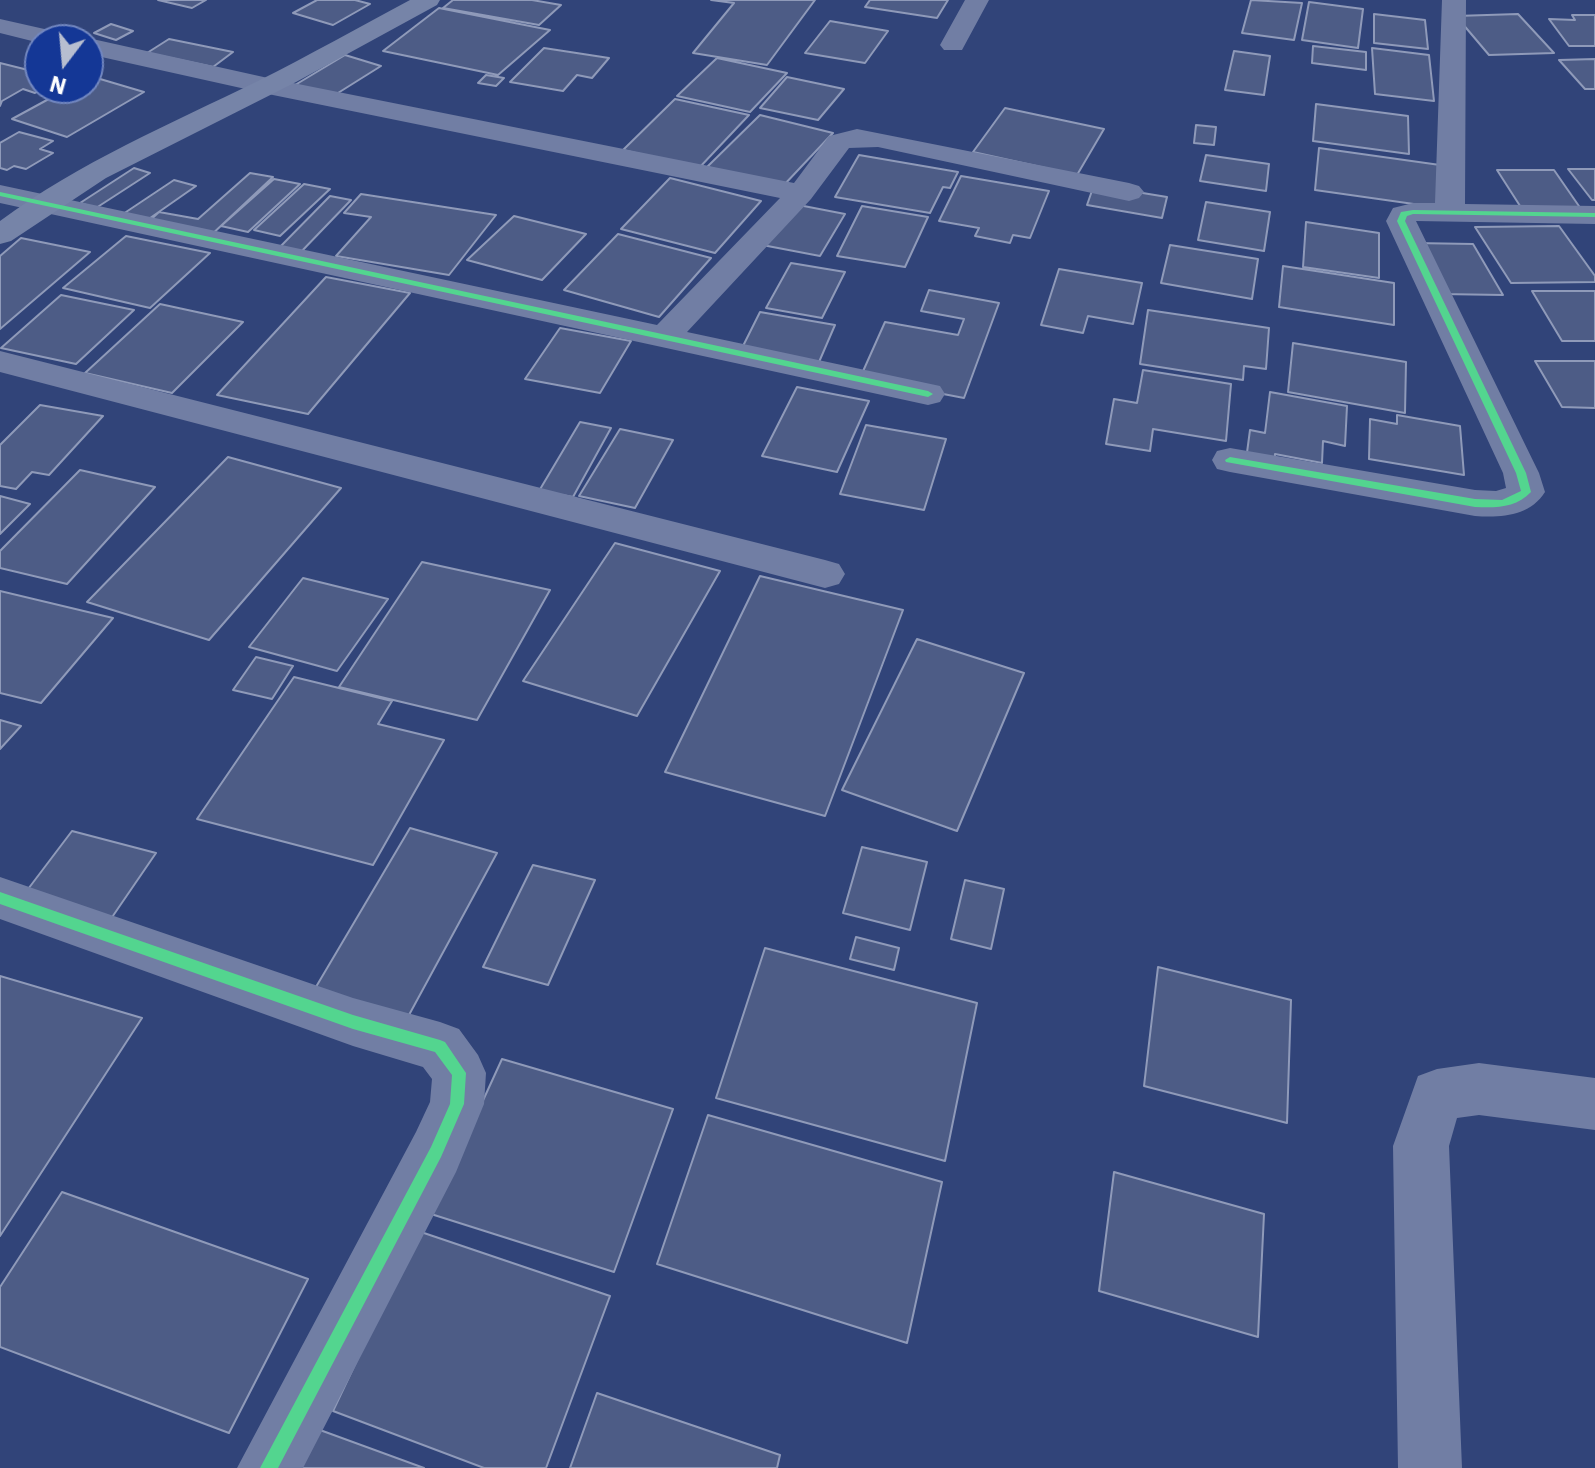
<!DOCTYPE html>
<html>
<head>
<meta charset="utf-8">
<style>
  body { margin:0 }
  #map { position:relative; width:1595px; height:1468px; overflow:hidden; background:#314479; font-family:"IBM Plex Sans",sans-serif }
  canvas { display:block }
  .north { position:absolute; left:24px; top:24px; width:80px; height:80px; box-sizing:border-box; background:#143796; border:2px solid #7287c0; border-radius:50%; rotate:196deg; font-size:22px; font-weight:700; line-height:32px; text-align:center; color:#fff }
  .north::after { content:''; display:block; margin:auto; width:28px; height:36px; background:#b7bed0; clip-path:polygon(50% 0,100% 100%,50% 72%,0 100%) }
</style>
</head>
<body>
<div id="map">
<canvas width="1595" height="1468"></canvas>
<div class="north">N</div>
</div>
<script>
const ctx = document.querySelector('canvas').getContext('2d');
ctx.lineJoin = 'round';
function fillPath(path, color) {
  ctx.fillStyle = color;
  ctx.fill(path, 'evenodd');
}
function stroke(path, color, width, dash) {
  ctx.strokeStyle = color;
  ctx.lineWidth = width;
  ctx.lineCap = dash ? 'butt' : 'round';
  ctx.setLineDash(dash || []);
  ctx.stroke(path);
}
const building = new Path2D(`
  M158 0H206L192 8Z
  M317 0H355L370 4 333 25 293 13Z
  M453 0H532L561 5 539 25 443 8Z
  M711 0H815L767 65 693 53 734 3Z
  M870 0H948L937 18 865 7Z
  M1251 0 1302 3 1294 40 1242 33Z
  M1309 2 1363 9 1358 48 1302 40Z
  M439 8 550 30 498 75 383 51Z
  M1374 14 1425 20 1428 49 1374 43Z
  M1518 14 1554 53 1489 55 1456 16Z
  M1572 15H1595V46H1569L1549 19 1575 20Z
  M830 21 888 31 865 63 805 53Z
  M111 24 133 31 116 40 94 33Z
  M169 39 233 52 213 67 147 53Z
  M1313 46 1366 52V70L1312 63Z
  M544 48 609 58 592 78 577 75 563 91 510 82Z
  M1372 48 1429 55 1434 101 1375 94Z
  M1234 51 1270 56 1264 95 1225 90Z
  M345 55 381 66 322 103 285 91Z
  M717 58 787 73 750 112 677 96Z
  M1595 59V89H1585L1559 60Z
  M0 63 40 73V88H43L35 93 23 89 2 101 0 106Z
  M486 75 504 78 496 86 478 83Z
  M90 76 144 92 67 137 12 119 69 88H88Z
  M787 77 844 89 818 120 760 108Z
  M675 99 749 115 699 168 623 150Z
  M1316 104 1408 116 1409 154 1313 141Z
  M1005 108 1104 129 1077 175 973 152Z
  M760 115 833 133 783 186 707 167Z
  M1196 125 1216 127 1214 145 1194 143Z
  M19 132 53 141 40 149 53 153 26 169 14 166 7 170 0 168V143Z
  M1319 148 1440 165 1442 208 1315 190Z
  M859 155 958 172 950 188 943 187 930 213 835 197Z
  M1206 155 1269 164 1266 191 1200 181Z
  M134 168 150 173 96 208 80 203Z
  M1568 169H1595V200H1592Z
  M1497 170H1554L1581 209H1522Z
  M250 173 273 177 208 238 144 226 159 212 198 219Z
  M961 176 1049 191 1030 238 1013 235 1010 243 975 236 979 228 939 221Z
  M670 178 761 201 715 253 621 229Z
  M274 179 300 184 248 232 221 226Z
  M174 180 196 186 143 223 120 216Z
  M304 184 330 189 280 236 254 230Z
  M1094 185 1167 197 1162 218 1087 205Z
  M361 194 496 215 449 275 336 256 371 217 344 213Z
  M330 196 351 200 299 254 277 250Z
  M783 202 845 214 820 256 757 244Z
  M1206 202 1270 212 1264 251 1198 240Z
  M862 206 928 217 905 267 837 256Z
  M514 216 586 234 542 280 467 260Z
  M1306 222 1379 233V278L1303 267Z
  M1559 226 1595 276V282L1511 283 1475 227Z
  M618 234 711 258 659 317 564 290Z
  M126 236 210 253 150 308 63 288Z
  M21 238 90 252 0 329V256Z
  M1414 243 1473 244 1503 295 1441 294Z
  M1170 245 1258 259 1252 299 1161 283Z
  M791 263 845 272 822 318 766 308Z
  M1283 266 1394 283V325L1279 307Z
  M1059 269 1142 283 1133 324 1088 316 1083 333 1041 325Z
  M326 277 410 293 308 414 217 395Z
  M929 290 999 303 964 398 860 378 885 322 958 335 964 319 921 311Z
  M1532 291H1595V341H1562Z
  M61 295 134 310 76 364 1 348Z
  M160 304 243 322 172 393 85 373Z
  M1148 310 1269 328 1266 369 1244 366 1243 380 1140 364Z
  M760 312 835 325 819 362 742 348Z
  M560 328 631 341 600 393 525 379Z
  M1293 343 1406 362 1405 413 1288 392Z
  M1535 361H1595V408L1562 407Z
  M1143 370 1231 384 1226 441 1153 429 1150 451 1106 444 1114 399 1137 403Z
  M797 387 869 401 837 472 762 456Z
  M1270 392 1347 406 1345 446 1323 441 1322 463 1275 454 1274 466 1246 460 1250 430 1265 433Z
  M40 405 103 416 49 475 32 472 16 489 0 486V445Z
  M1397 415 1460 426 1464 475 1369 459 1370 419 1397 424Z
  M580 422 611 428 573 497 539 491Z
  M866 425 946 439 924 510 840 494Z
  M620 429 673 440 635 508 579 496Z
  M228 457 341 488 209 640 87 602Z
  M80 470 155 487 67 584 0 568V551Z
  M0 496 30 504 0 534Z
  M615 543 720 571 637 716 523 681Z
  M422 562 550 590 477 720 339 687Z
  M760 576 903 610 825 816 665 772Z
  M303 578 388 599 337 671 249 647Z
  M0 591 113 618 41 703 0 693Z
  M917 639 1024 673 957 831 842 790Z
  M256 657 293 666 272 699 233 690Z
  M294 677 392 701 378 724 444 740 373 865 197 819Z
  M0 720 21 726 0 749Z
  M410 828 497 853 403 1026 310 997Z
  M72 831 156 853 106 926 19 901Z
  M862 847 927 862 910 930 843 913Z
  M533 865 595 880 548 985 483 967Z
  M965 880 1004 889 991 949 951 939Z
  M856 937 899 948 894 970 850 959Z
  M765 948 977 1003 945 1161 716 1098Z
  M1158 967 1291 1000 1287 1123 1144 1086Z
  M0 976 142 1018 0 1236Z
  M502 1059 673 1109 614 1272 431 1214Z
  M708 1115 942 1182 907 1343 657 1264Z
  M1114 1172 1264 1214 1258 1337 1099 1291Z
  M62 1192 308 1279 229 1433 0 1347V1287Z
  M418 1231 610 1296 546 1468H484L333 1411Z
  M597 1393 780 1455 777 1468H570Z
  M309 1426 424 1468H289Z`);
const street = new Path2D(`
  M965 0H989L962 50H944L940 45Z
  M1442 0H1466L1465 204 1595 206V224L1416 221 1539 473 1545 492C1530 516 1501 518 1475 516L1230 472 1217 469 1212 460 1217 451 1230 448 1475 490 1496 491 1506 488 1503 473 1386 221 1393 208 1413 203H1435Z
  M0 19 71 35 75 40H40V43L0 33Z
  M88 38 268 78 794 183 829 136 857 129 1129 183 1139 186 1144 192 1139 198 1129 201 878 147 849 148 811 199 687 332 940 386 945 394 940 402 928 405 0 203V185L657 325 780 198 268 94 88 54V40H81Z
  M0 351 825 560 839 564 845 574 839 584 825 588 0 372Z
  M0 877 353 998 440 1022 459 1029 478 1055 486 1073 484 1104 456 1172 303 1468H237L416 1132 430 1102 432 1079 423 1067 353 1046 0 919Z
  M1479 1063 1595 1078V1130L1479 1115 1457 1118 1449 1146 1462 1468H1398L1393 1146 1418 1076 1437 1069Z`);
const secondary = new Path2D(`
  M410 0H440L437 5 296 82 106 178 11 241 0 244V221C80 162 170 124 258 81 310 55 359 27 410 0Z`);
const cycleway = new Path2D(`
  M0 192 928 391 933 394 928 397 0 196Z
  M1413 210 1595 213V217L1413 214 1407 216 1405 221 1526 473 1531 492C1516 508 1496 508 1475 507L1226 462 1225 460 1230 457 1475 499 1502 500 1521 491 1516 473 1397 221 1401 212Z
  M0 892 353 1015 440 1040 445 1042 466 1073 464 1104 441 1157 278 1468H260L431 1147 450 1104 452 1075 435 1052 353 1029 0 904Z`);
fillPath(building, '#4d5c86');
stroke(building, '#8f9ab9', 2);
fillPath(street, '#717ea4');
fillPath(secondary, '#7684a8');
fillPath(cycleway, '#53d58f');
</script>
</body>
</html>
